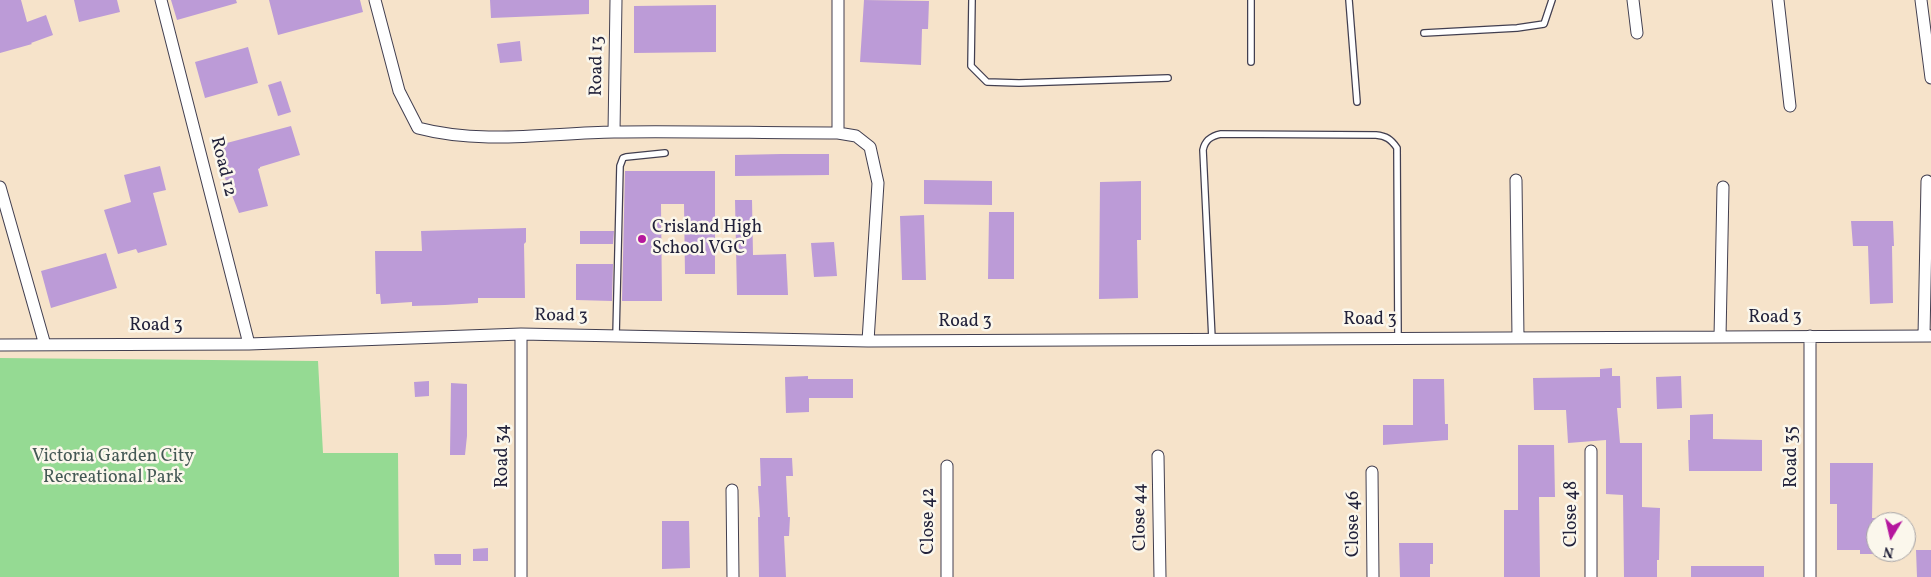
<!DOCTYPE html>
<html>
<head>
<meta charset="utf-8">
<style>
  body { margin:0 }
  #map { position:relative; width:1931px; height:577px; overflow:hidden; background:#f6e3ca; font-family:Vollkorn,serif }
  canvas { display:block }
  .north { position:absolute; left:1866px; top:512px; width:50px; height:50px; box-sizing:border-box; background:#fbf7ec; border:1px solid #a4a2a5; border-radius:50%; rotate:189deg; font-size:14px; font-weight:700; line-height:20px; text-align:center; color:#22223b }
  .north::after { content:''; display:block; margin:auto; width:18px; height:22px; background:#b5179e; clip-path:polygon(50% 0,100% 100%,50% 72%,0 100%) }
</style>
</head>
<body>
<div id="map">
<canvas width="1931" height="577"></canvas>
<div class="north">N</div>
</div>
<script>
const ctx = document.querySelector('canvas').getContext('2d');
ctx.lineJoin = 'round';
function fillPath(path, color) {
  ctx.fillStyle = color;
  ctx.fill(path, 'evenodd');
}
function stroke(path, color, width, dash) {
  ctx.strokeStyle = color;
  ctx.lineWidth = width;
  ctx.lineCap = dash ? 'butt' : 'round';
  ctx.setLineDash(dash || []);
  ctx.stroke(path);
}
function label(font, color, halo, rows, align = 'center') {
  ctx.font = font + ' Vollkorn,serif';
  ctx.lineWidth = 5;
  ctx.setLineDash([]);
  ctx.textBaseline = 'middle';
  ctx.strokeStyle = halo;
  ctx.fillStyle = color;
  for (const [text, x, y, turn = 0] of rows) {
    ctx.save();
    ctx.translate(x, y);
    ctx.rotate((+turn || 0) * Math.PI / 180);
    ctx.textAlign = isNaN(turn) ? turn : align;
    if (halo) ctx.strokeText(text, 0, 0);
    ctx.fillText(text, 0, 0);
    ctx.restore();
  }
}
const green = new Path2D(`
  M0 358 318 361 323 453H398L399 577H0Z`);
const building = new Path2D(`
  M0 0H21L27 22 46 15 53 35 31 43 32 44 0 53Z
  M74 0H117L120 12 79 22Z
  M171 0H236L237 3 177 20Z
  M269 0H360L363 12 278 35Z
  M490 0H589V14L491 18Z
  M864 0 929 1 928 29H922L921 65 860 62Z
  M716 5V52L634 53V6Z
  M520 41 522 61 500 63 497 44Z
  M248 47 258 83 205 98 195 62Z
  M281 81 291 112 278 116 268 85Z
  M291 126 300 155 260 167V168L258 169 268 206 239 213 225 178 221 162 224 161 219 149 223 144Z
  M781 154H829V175L735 176V155Z
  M160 166 166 190 153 193 167 245 138 253 136 249 118 254 104 210 131 202 124 175Z
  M625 171H715V274H685L684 204H661L662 301H622Z
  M924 180 992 181V205L924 204Z
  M1141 181V240H1137L1138 298 1099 299 1100 182Z
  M735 200H752L753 255 786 254 788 295H737Z
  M989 212H1014V279H988Z
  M924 215 926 280H902L900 216Z
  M1851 221H1893L1894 246H1892L1893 303 1870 304 1868 246H1853Z
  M526 228V242L524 244 525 298H478V303L445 305 412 306V302L381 304 380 294H376L375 251H422L421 231Z
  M580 231H614L613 244H580Z
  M834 242 837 276 814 277 811 243Z
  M106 253 117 288 51 308 41 271Z
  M576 264H613L612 301 576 300Z
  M1612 368V376H1620L1621 408H1617L1620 443H1642V507L1660 508 1659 560H1657V577H1624L1623 495 1606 494V440L1568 443 1566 410H1534L1533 378 1600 377V369Z
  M808 376V379H853V398H809V412L786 413 785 377Z
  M1681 376 1682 408 1657 409 1656 377Z
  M1413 379H1444L1445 424H1448V440L1383 445V425H1413Z
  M429 381V396L415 397 414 382Z
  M451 383 467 384V436L465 455H450Z
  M1713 414V439L1762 440V471H1689L1688 440H1690V415Z
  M1518 445H1554L1555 497H1539L1540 577H1504V510H1518Z
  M760 458H792L793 476H786L788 517H790L789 536H784L786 577H759L758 517H760L758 486H761Z
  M1830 463H1873L1872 518H1876V554H1860V550H1837V504H1830Z
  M662 521H689L690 568 662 569Z
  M1399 543H1433V564H1430V577H1400Z
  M488 548V561H473V549Z
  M1916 550H1931V577H1917Z
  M434 554H461V565H435Z
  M1691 566H1764V577H1691Z`);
const service = new Path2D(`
  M972 0 971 66 987 82 1019 83 1168 78
  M1251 0V62
  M1349 0 1357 102
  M1424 33 1517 28 1544 24 1552 0
  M616 336 620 166 623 158 626 157 665 153
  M1212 339 1203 150C1205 140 1211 136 1221 134L1376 135C1386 136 1391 139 1397 148L1398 338`);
const minor = new Path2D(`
  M161 0 249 344
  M375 0 399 91 418 128C482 145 549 133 614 132 689 131 764 133 838 133L856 136 870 147 878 183 868 341
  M838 0V133
  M1633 0 1637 33
  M1778 0 1790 106
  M1921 0 1931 78
  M614 132 616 0
  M1516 180 1518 338
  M0 187 45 345
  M1810 336V577
  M1924 336 1927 181
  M1720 337 1723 187
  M0 345 249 344 521 334 868 341 1931 336
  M1591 451V577
  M1158 456 1160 577
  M947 466V577
  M1372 472 1373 577
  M732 490 733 577
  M521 577V334`);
const markers = [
  [642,239,5,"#b5179e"]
];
const streetNames = [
  ["Road 13",598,66,-89],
  ["Road 12",222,167,76],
  ["Road 3",561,317,1],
  ["Road 3",1775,319],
  ["Road 3",1370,321],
  ["Road 3",965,323],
  ["Road 3",156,327],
  ["Road 34",504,456,-90],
  ["Road 35",1793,457,-90],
  ["Close 48",1573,514,-90],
  ["Close 44",1141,517,-91],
  ["Close 42",930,521,-90],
  ["Close 46",1355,524,-90]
];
const poiNames = [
  ["Crisland High",652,229],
  ["School VGC",652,250]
];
const parkNames = [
  ["Victoria Garden City",113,458],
  ["Recreational Park",113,479]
];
fillPath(green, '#95da93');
fillPath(building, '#bc9bd7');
stroke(service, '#423f50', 8);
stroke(minor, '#423f50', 13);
stroke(service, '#fff', 5.5);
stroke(minor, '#fff', 11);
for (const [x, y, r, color] of markers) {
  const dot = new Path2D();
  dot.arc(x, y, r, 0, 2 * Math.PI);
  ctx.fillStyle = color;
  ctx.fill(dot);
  stroke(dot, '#fbf7ec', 2);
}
label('18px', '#22223b', '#fbf7ec', streetNames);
label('18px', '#22223b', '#fbf7ec', poiNames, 'left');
label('18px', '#445955', '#fbf7ec', parkNames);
</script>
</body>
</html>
